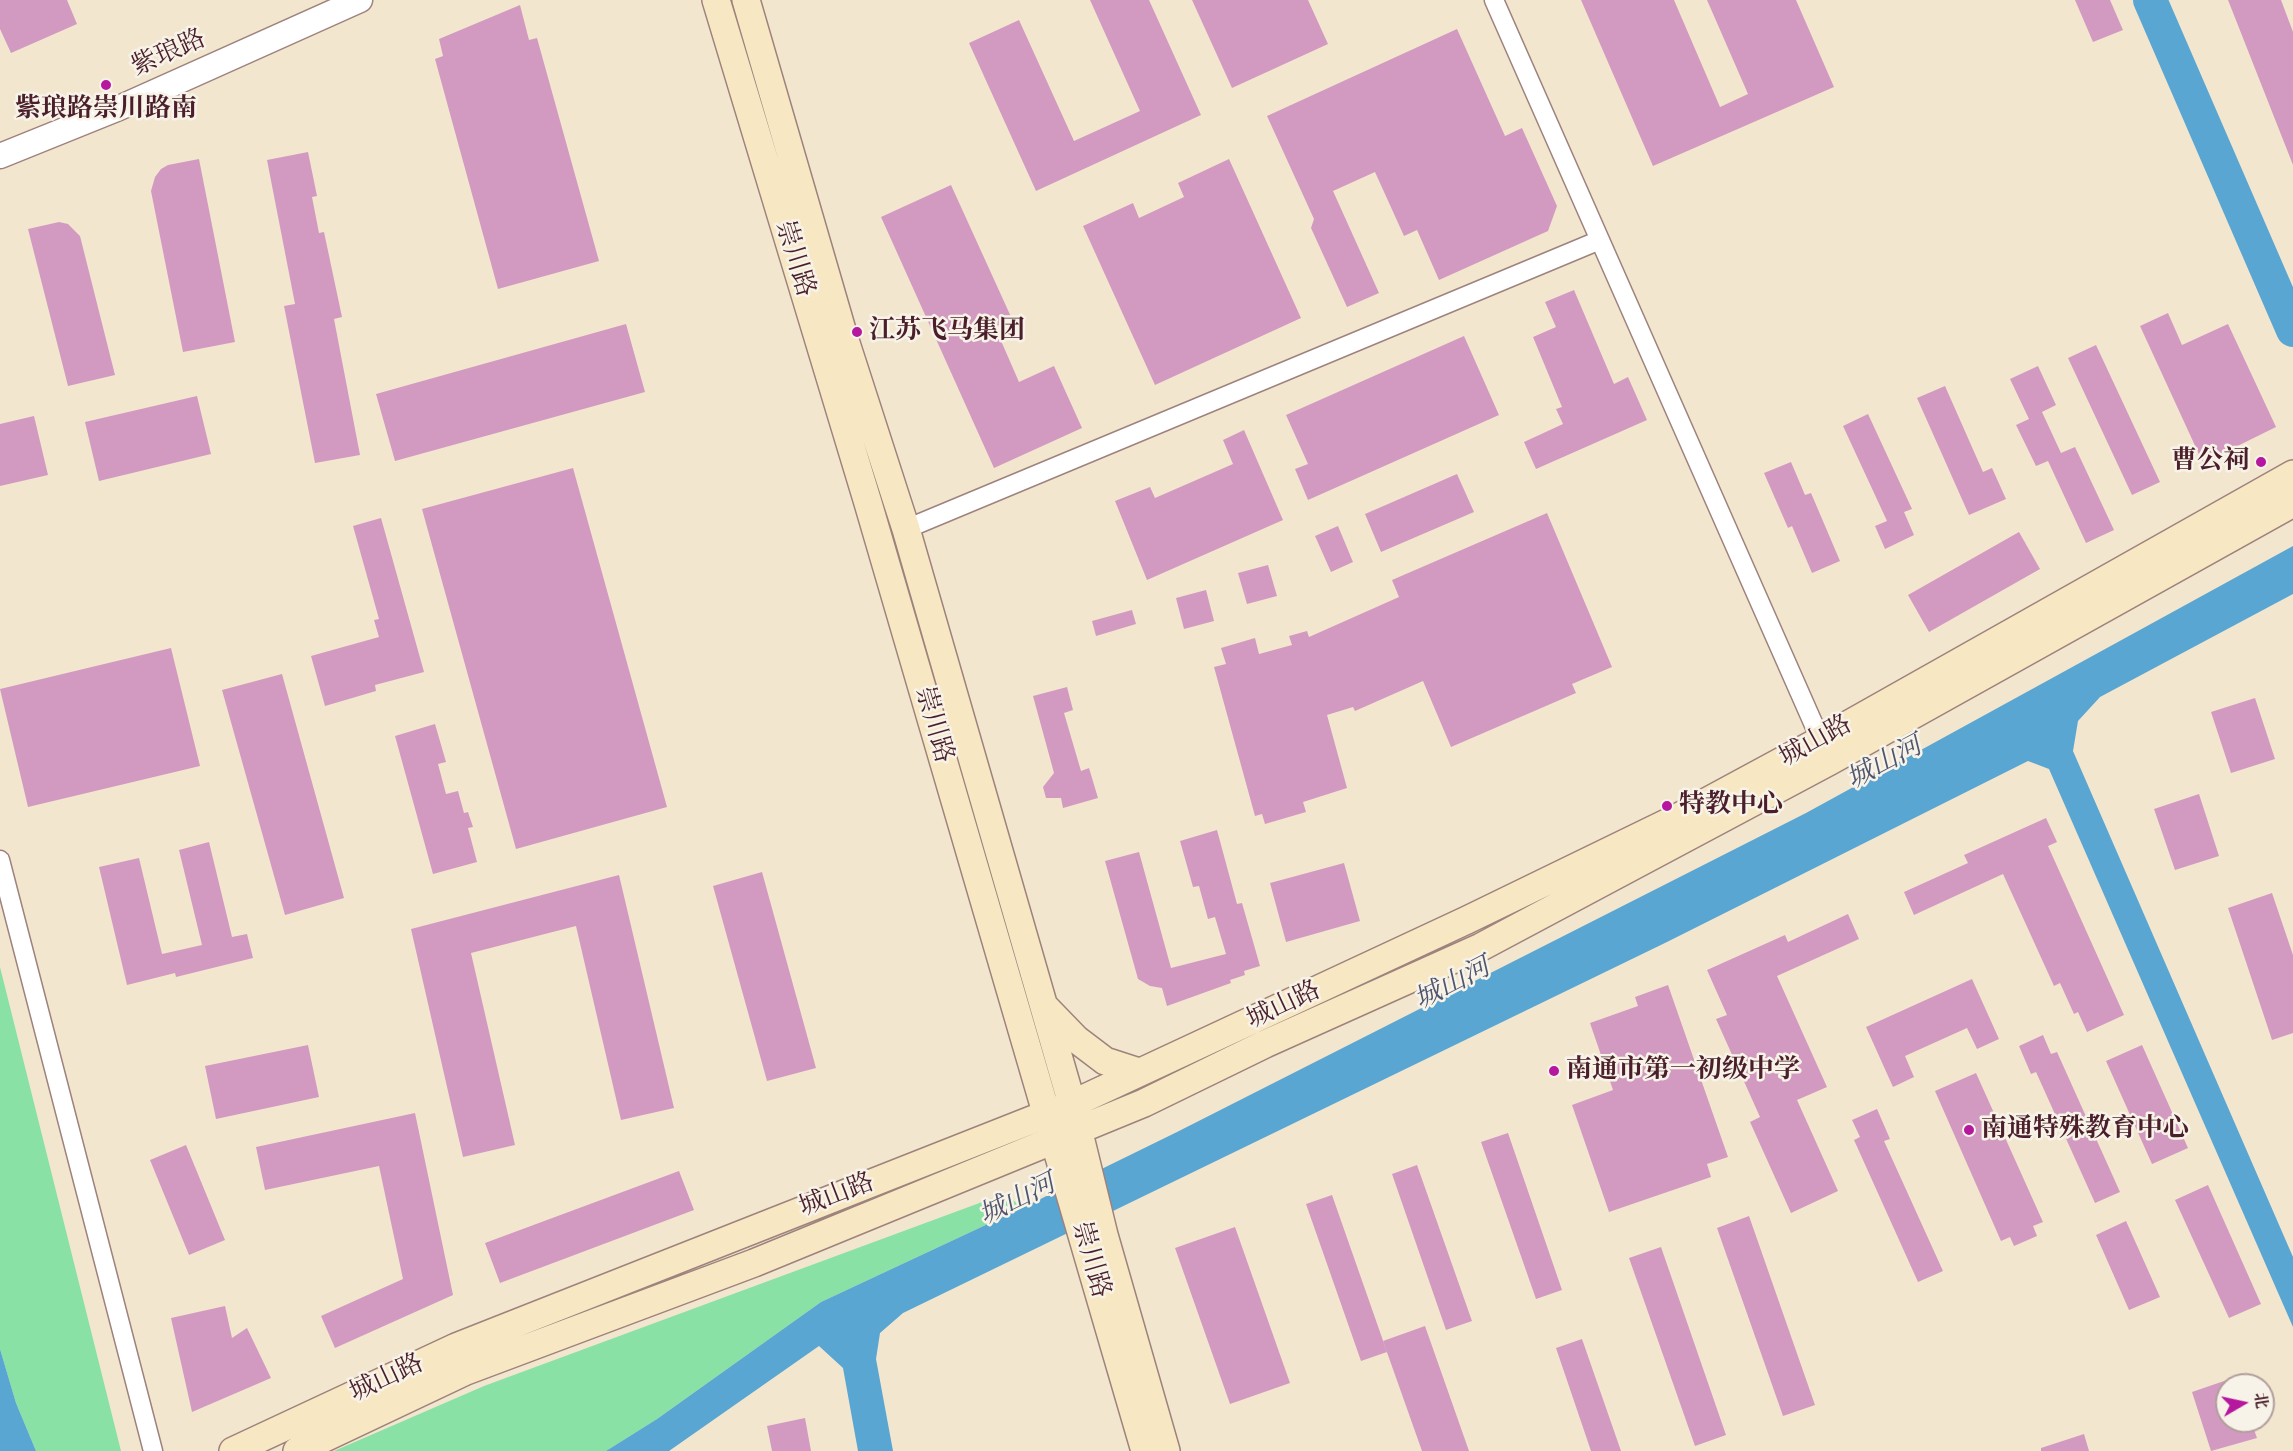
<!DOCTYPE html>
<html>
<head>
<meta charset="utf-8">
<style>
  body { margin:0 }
  #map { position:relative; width:2293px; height:1451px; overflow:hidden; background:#f3e6cf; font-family:Cardo,"Noto Serif SC",serif }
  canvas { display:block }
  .north { position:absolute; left:2215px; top:1373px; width:60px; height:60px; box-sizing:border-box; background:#f7f3e8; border:2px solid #b29e9c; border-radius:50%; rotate:81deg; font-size:16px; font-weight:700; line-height:24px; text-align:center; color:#4a1f2b }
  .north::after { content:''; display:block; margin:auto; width:21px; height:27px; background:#b5179e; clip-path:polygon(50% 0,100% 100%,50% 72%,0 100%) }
</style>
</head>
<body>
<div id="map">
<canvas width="2293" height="1451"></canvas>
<div class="north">北</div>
</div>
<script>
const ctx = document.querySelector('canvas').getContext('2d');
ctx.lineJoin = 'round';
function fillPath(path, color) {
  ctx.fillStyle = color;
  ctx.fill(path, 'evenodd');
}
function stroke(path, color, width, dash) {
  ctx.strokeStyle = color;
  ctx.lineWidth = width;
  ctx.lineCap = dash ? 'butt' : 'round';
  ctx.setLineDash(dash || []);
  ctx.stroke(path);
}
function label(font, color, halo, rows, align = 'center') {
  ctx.font = font + ' Cardo,"Noto Serif SC",serif';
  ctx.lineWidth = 5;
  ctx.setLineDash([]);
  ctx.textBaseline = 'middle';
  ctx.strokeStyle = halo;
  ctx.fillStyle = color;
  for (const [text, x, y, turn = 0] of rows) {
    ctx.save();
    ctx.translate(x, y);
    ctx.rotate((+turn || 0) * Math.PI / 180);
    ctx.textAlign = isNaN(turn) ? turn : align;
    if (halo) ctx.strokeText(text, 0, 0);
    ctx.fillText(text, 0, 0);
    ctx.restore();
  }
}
const green = new Path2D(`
  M0 967 121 1451H36L16 1403 0 1349Z
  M993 1198 1013 1200 1022 1208 821 1302 657 1419 606 1451H334L484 1386Z`);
const water = new Path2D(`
  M2293 546V594L2100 697 2078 721 2073 751 2293 1257V1327L2049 769 2028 761 1667 942 903 1313 880 1333 876 1359 893 1451H858L843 1368 819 1346 669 1451H606L657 1419 821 1302 1022 1208 1177 1132 1806 813Z
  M0 1349 16 1403 36 1451H0Z`);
const river = new Path2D(`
  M2150 0 2293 330`);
const building = new Path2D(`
  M0 0H67L77 24 11 53 0 29Z
  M1090 0H1149L1201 115 1036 191 969 43 1019 20 1074 141 1140 111Z
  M1192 0H1308L1328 44 1232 88Z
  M1581 0H1674L1720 107 1748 94 1707 0H1796L1834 87 1653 166Z
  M2075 0H2110L2123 30 2093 42Z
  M2228 0H2281L2293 32V165Z
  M520 5 529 40 537 38 599 261 498 289 435 59 443 56 439 39Z
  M1457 29 1505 136 1522 128 1557 206 1548 231 1439 280 1417 230 1404 236 1375 172 1333 191 1379 293 1347 307 1311 228 1314 219 1267 116Z
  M308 152 317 196 312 197 319 233 324 232 342 317 334 319 360 455 315 463 284 306 295 304 267 160Z
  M199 159 235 342 183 352 151 191 155 177 161 169 168 165Z
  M1229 159 1301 318 1155 385 1083 226 1133 203 1139 218 1184 197 1178 183Z
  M951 185 1012 319 995 327 1019 382 1054 366 1082 428 994 468 881 217Z
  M59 222 68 224 80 236 115 375 68 386 28 229Z
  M1574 290 1614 384 1628 377 1647 420 1536 469 1524 442 1563 424 1556 409 1562 407 1533 337 1556 327 1545 302Z
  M2168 313 2182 345 2228 324 2276 427 2203 463 2140 326Z
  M626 324 645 392 395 461 376 394Z
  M1464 336 1499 415 1308 500 1295 469 1308 464 1286 415Z
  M2096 345 2160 482 2132 495 2068 358Z
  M2038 366 2056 405 2042 412 2061 453 2075 447 2114 530 2086 543 2048 461 2036 466 2016 425 2029 419 2010 379Z
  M1945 386 1983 472 1992 468 2006 499 1969 515 1917 398Z
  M197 396 211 454 99 481 85 422Z
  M1868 414 1912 509 1904 512 1914 535 1885 549 1875 526 1887 521 1843 426Z
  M34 416 48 475 0 486V424Z
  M1244 430 1283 520 1147 580 1115 501 1150 487 1155 498 1233 464 1223 440Z
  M1791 462 1805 495 1811 493 1840 561 1812 573 1792 526 1788 528 1764 473Z
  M573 468 667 807 516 849 422 509Z
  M1457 474 1474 512 1381 552 1365 514Z
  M1547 513 1612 667 1572 684 1576 693 1451 747 1423 681 1355 711 1353 707 1327 715 1347 788 1303 802 1306 812 1265 824 1262 814 1255 816 1214 667 1226 664 1221 648 1255 638 1259 654 1292 645 1289 636 1307 631 1309 637 1399 597 1392 580Z
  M381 518 424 672 375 685 376 691 325 706 311 656 379 637 374 620 379 619 353 526Z
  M1338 526 1353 562 1331 572 1315 536Z
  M2019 532 2040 569 1929 632 1908 595Z
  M1268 565 1277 596 1247 604 1238 573Z
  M1206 590 1214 621 1184 629 1176 598Z
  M1132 610 1136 624 1096 636 1092 621Z
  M171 648 200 766 28 807 0 689Z
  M282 674 344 898 285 915 222 690Z
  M1067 687 1073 710 1064 713 1081 771 1089 768 1098 798 1063 808 1061 798H1046L1043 787 1054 773 1033 696Z
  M2255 698 2275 759 2231 773 2211 712Z
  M435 724 446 762 438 764 446 794 458 791 464 813 468 812 473 827 468 828 477 862 433 874 395 736Z
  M2199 794 2219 856 2175 870 2154 809Z
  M2046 818 2057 842 2048 846 2124 1015 2087 1032 2078 1012 2074 1014 2060 983 2054 986 2003 874 1914 915 1904 892 1968 863 1964 855Z
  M1217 830 1237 904 1242 903 1260 966 1244 971 1245 975 1230 980 1231 983 1167 1006 1162 988 1150 986 1138 979 1105 861 1139 852 1171 968 1226 954 1215 917 1208 919 1199 886 1193 887 1180 841Z
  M209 842 232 937 247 934 253 958 176 977 175 973 127 985 99 867 139 858 162 954 202 945 179 850Z
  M1344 863 1360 921 1286 942 1270 883Z
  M762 872 816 1068 767 1081 713 886Z
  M619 875 674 1108 621 1120 576 926 471 953 515 1145 463 1157 411 929Z
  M2272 893 2293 955V1033L2272 1040 2228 908Z
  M1848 914 1859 939 1777 976 1827 1087 1797 1100 1838 1191 1791 1213 1750 1122 1760 1117 1716 1019 1727 1015 1707 970 1785 935 1788 942Z
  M1972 979 1999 1039 1977 1049 1967 1028 1905 1056 1914 1077 1893 1087 1866 1027Z
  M1668 985 1728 1157 1707 1164 1711 1177 1609 1212 1572 1105 1613 1090 1590 1023 1638 1006 1635 997Z
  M2043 1035 2051 1054 2057 1052 2120 1192 2095 1203 2036 1072 2031 1074 2019 1046Z
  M308 1045 319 1097 216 1119 205 1066Z
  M2142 1045 2188 1148 2152 1164 2106 1061Z
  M1976 1073 2043 1222 2033 1226 2037 1236 2014 1246 2010 1237 2001 1241 1935 1091Z
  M1877 1109 1890 1139 1884 1141 1943 1271 1918 1282 1854 1140 1860 1137 1852 1120Z
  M415 1113 453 1295 335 1348 321 1316 403 1279 379 1166 265 1190 256 1147Z
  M1508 1133 1562 1290 1536 1299 1481 1142Z
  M186 1145 225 1240 189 1255 150 1160Z
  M1417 1165 1472 1321 1446 1330 1392 1174Z
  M679 1171 694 1210 500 1283 485 1243Z
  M2208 1185 2261 1304 2229 1318 2175 1200Z
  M1332 1195 1387 1352 1361 1361 1306 1204Z
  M1749 1216 1815 1405 1783 1416 1717 1228Z
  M2126 1221 2160 1297 2129 1310 2096 1235Z
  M1235 1227 1290 1383 1230 1404 1175 1248Z
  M1661 1247 1726 1435 1695 1446 1629 1258Z
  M225 1306 232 1338 247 1328 271 1378 192 1412 171 1318Z
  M1425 1326 1469 1451H1422L1383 1341Z
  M1582 1339 1621 1451H1591L1556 1348Z
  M2227 1380V1421H2251L2257 1438 2211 1451 2192 1392Z
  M805 1418 811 1451H772L767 1426Z
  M2084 1434 2089 1451H2041V1448Z`);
const minor = new Path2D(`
  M1494 0 1825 750
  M906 529 1600 240
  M0 860 153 1451`);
const tertiary = new Path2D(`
  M0 156 119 108 360 0`);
const secondary = new Path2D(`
  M716 0 868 503 1145 1451
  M746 0 844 337 906 529 1072 1104 1104 1235 1166 1451
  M1044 1006 1076 1039 1105 1061 1139 1072
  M233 1451 456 1347 1072 1104 1467 920 1673 820 1821 740 2293 474
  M297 1451 466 1371 754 1263 1144 1103 1265 1044 1481 947 1830 761 2293 503`);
const markers = [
  [106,85,6,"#b5179e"],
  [857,332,6,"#b5179e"],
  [2261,462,6,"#b5179e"],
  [1667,806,6,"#b5179e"],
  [1554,1071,6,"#b5179e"],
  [1969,1130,6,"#b5179e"]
];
const streetNames = [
  ["紫琅路",169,54,-24],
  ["崇川路",794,259,73],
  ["崇川路",933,725,74],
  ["城山路",1816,742,-29],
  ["城山路",1284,1006,-25],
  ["城山路",837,1196,-21],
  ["崇川路",1090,1260,74],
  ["城山路",387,1379,-25]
];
const poiNames = [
  ["紫琅路崇川路南",106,110,"center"],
  ["江苏飞马集团",869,332],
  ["曹公祠",2249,462,"right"],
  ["特教中心",1679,806],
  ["南通市第一初级中学",1566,1071],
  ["南通特殊教育中心",1981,1130]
];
const waterNames = [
  ["城山河",1885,764,-28],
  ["城山河",1453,985,-27],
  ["城山河",1018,1201,-26]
];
fillPath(green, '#89e1a6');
fillPath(water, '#59a6d2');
stroke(river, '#59a6d2', 34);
fillPath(building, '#d29ac1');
stroke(minor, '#9e827d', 21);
stroke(tertiary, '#9e827d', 27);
stroke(secondary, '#9e827d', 30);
stroke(minor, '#fff', 18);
stroke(tertiary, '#fff', 24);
stroke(secondary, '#f7e8c3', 27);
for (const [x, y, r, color] of markers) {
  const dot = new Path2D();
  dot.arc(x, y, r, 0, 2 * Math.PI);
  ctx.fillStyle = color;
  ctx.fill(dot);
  stroke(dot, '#f7f3e8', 2);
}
label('26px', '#4a1f2b', '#f7f3e8', streetNames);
label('bold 26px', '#4a1f2b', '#f7f3e8', poiNames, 'left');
label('italic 27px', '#50556e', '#f7f3e8', waterNames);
</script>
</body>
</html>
